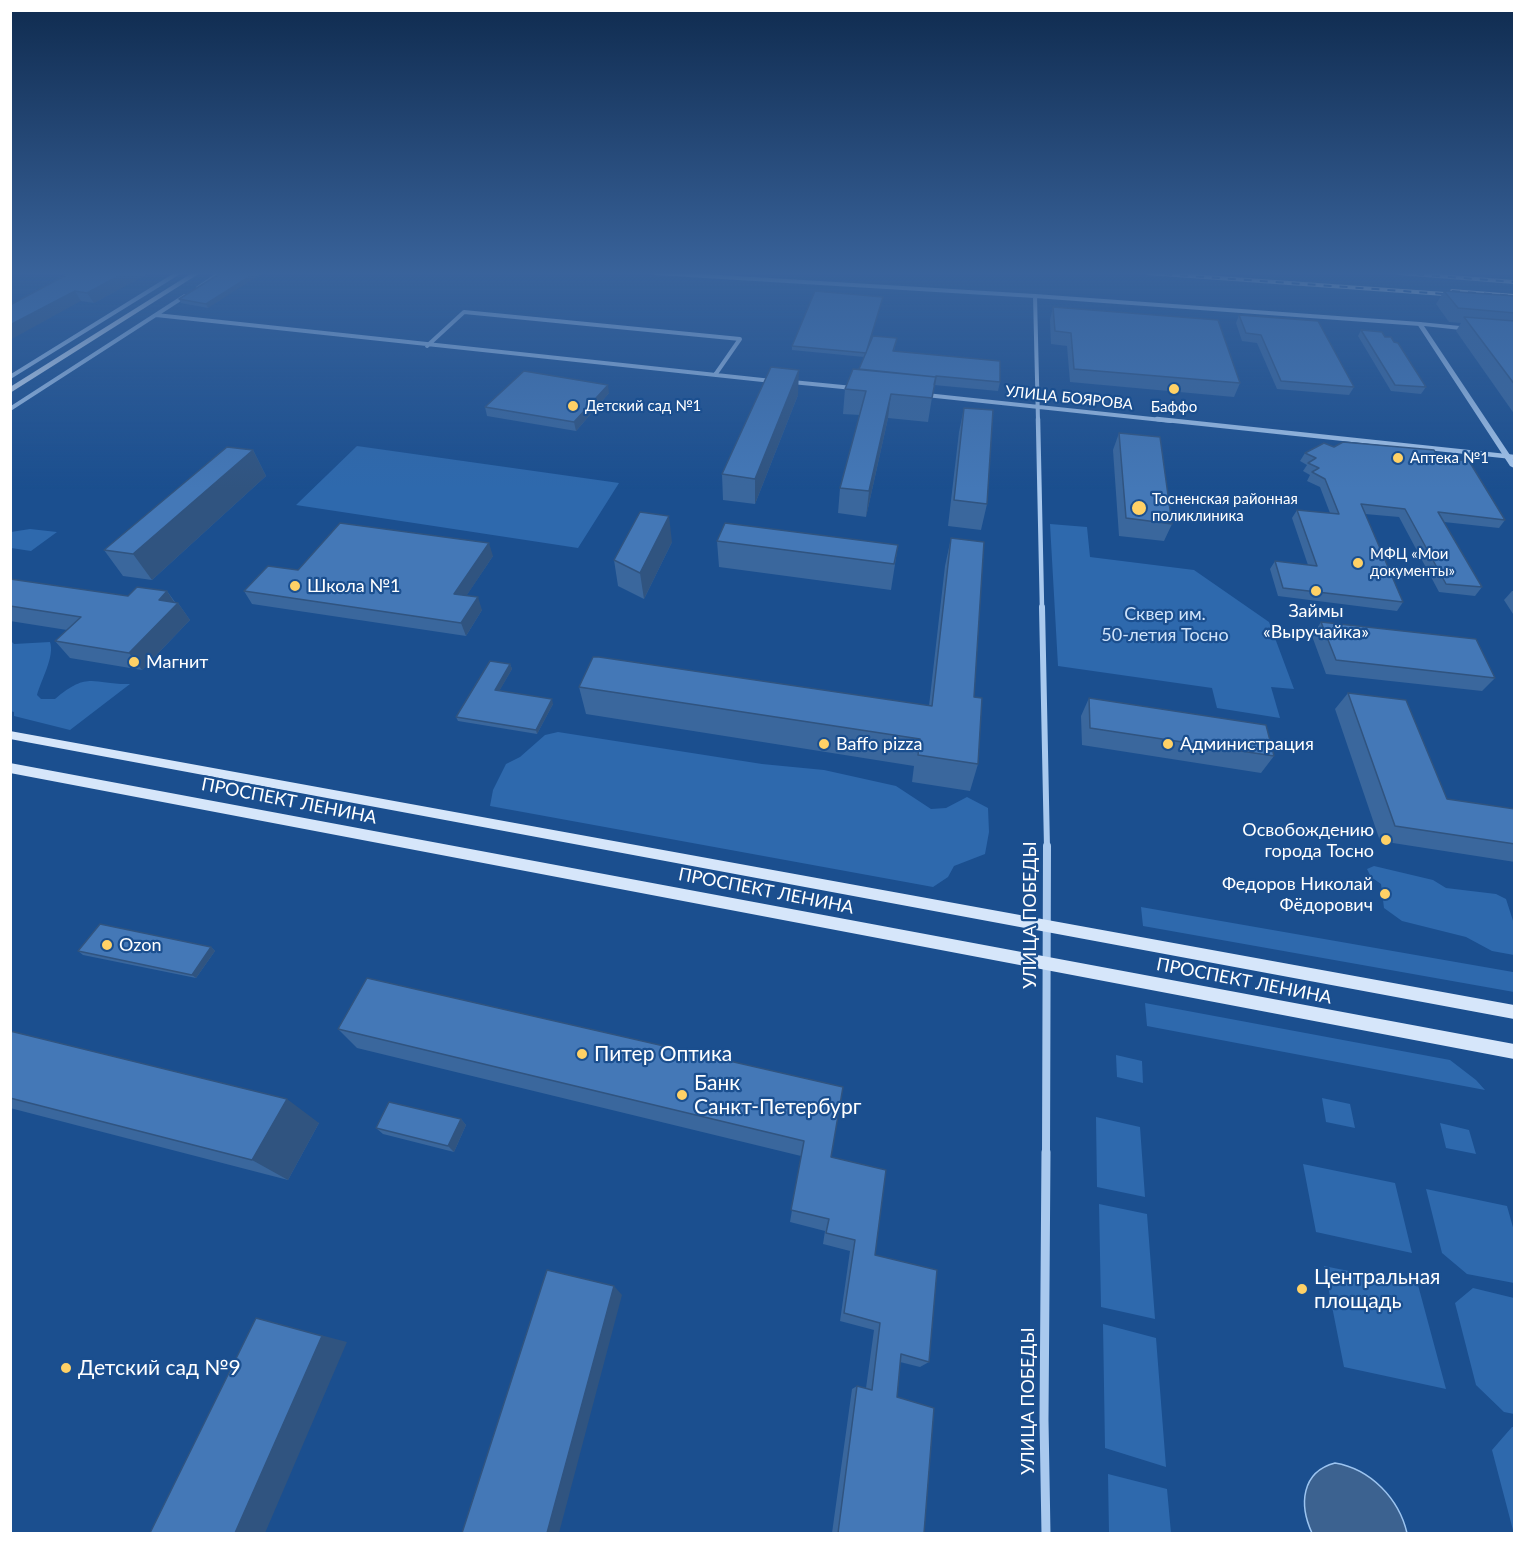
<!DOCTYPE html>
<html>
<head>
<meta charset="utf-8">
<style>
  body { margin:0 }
  #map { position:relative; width:1525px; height:1544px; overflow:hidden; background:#1b4f8f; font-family:Lato,sans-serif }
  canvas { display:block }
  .frame { position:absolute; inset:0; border:12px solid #fff; pointer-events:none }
</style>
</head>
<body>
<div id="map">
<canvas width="1525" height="1544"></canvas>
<div class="frame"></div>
</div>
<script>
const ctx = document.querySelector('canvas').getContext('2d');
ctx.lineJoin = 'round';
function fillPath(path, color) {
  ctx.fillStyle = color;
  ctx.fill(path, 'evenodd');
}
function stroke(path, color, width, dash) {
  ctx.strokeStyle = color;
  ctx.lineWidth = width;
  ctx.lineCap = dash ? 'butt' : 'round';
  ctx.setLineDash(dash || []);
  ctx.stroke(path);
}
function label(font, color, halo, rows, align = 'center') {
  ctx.font = font + ' Lato,sans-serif';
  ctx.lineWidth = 4.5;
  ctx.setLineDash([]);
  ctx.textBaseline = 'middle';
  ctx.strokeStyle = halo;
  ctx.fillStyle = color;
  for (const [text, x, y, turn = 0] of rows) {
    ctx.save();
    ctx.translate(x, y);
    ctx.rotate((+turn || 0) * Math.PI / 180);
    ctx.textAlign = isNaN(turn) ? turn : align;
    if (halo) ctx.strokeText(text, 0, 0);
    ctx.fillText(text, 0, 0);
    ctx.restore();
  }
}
const green = new Path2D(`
  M357 446 619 483 578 548 296 505Z
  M1050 524 1087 527 1090 557 1194 570 1269 622 1294 689 1271 687 1280 718 1217 708 1212 688 1058 666Z
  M30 529 57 532 31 551 11 548V532Z
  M11 641 14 644 50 642C55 656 41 680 37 695L41 699H55C89 670 93 685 130 684L70 730 14 716V712L10 711Z
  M558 732 762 764 824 770 896 786 931 809 946 808 967 797 988 808 989 832 985 854 954 866 948 877 933 887 490 806 493 790 506 764 520 757 545 735Z
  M1374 866 1433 880 1446 888 1496 894 1506 899 1514 924V955L1492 951 1466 937 1402 921 1384 908 1381 884 1371 877 1367 869Z
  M1141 907 1513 972 1514 992 1143 926Z
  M1145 1003 1450 1060 1476 1080 1485 1090 1147 1026Z
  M1116 1055 1142 1061 1143 1083 1117 1077Z
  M1322 1098 1350 1104 1355 1128 1326 1122Z
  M1096 1117 1140 1127 1145 1197 1097 1187Z
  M1440 1123 1469 1130 1476 1154 1446 1148Z
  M1303 1164 1395 1183 1412 1253 1316 1232Z
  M1426 1189 1507 1206 1514 1231V1283L1467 1274 1442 1253Z
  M1099 1204 1147 1214 1155 1319 1101 1307Z
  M1324 1266 1418 1285 1446 1389 1344 1367Z
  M1473 1288 1514 1298V1414L1504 1412 1476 1385 1455 1303Z
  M1103 1324 1156 1338 1166 1467 1105 1448Z
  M1512 1427H1514V1534L1492 1450Z
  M1108 1474 1167 1489 1171 1533H1109Z`);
const water = new Path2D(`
  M1335 1463C1371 1469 1399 1499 1407 1533H1312C1299 1505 1301 1472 1335 1463Z`);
const minorFar4 = new Path2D(`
  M655 273 1035 296 1420 324
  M198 288 220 273
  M1035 296 1038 421
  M156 315 772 381
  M427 346 464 312 740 339 715 375
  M10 377 178 273
  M792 382 853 388
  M926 395 1171 421
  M10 409 185 296`);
const minorFar3 = new Path2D(`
  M1038 419 1042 608
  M1157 419 1514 457`);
const minorFar2 = new Path2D(`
  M1042 607 1047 848`);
const minorFar1 = new Path2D(`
  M1046 1154 1047 846`);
const minor = new Path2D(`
  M1046 1534 1044 1420 1046 1152`);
const tertiary = new Path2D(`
  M1420 322 1470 327 1473 329 1470 331 1424 326 1514 461V468L1510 466 1417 324Z`);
const secondary = new Path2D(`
  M192 273H200L10 393V387Z
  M10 731 1514 1005V1019L10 739Z
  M10 763 1514 1044V1059L10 773Z`);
const rail = new Path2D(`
  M1148 273 1459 295
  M1400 273 1514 282
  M1452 291 1514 296`);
const wall = new Path2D(`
  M149 273 94 303 81 301 10 305Z
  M221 273 208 308 181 303 179 299Z
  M1444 291 1515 296V415L1456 331 1461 323 1449 322 1436 304Z
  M883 297 869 344 897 338 894 351 1000 382 998 391 934 385 928 422 888 418 866 517 838 513 840 488 860 415 843 414 845 389 859 369 864 357 792 350V346Z
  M1053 307 1240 383 1234 397 1070 382 1067 346 1051 344 1050 320Z
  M1239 315 1354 387 1349 395 1277 389 1257 343 1242 341 1236 323Z
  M1361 330 1385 337 1394 342 1426 387 1421 394 1391 391 1358 336Z
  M609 393 576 431 487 416 485 407Z
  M798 395 755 504 723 500 722 474Z
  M964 408 987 504 981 530 948 526 959 432Z
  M1119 433 1172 524 1164 541 1119 536 1113 450Z
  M1334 447 1438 458 1505 520 1499 528 1444 522 1482 587 1475 596 1439 592 1399 517 1365 514 1403 602 1397 611 1278 596 1270 569 1275 561 1308 565 1292 518 1297 510 1330 513 1320 487 1307 481 1310 475 1303 471 1307 465 1300 461 1305 453Z
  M253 450 266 476 152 580 123 576 104 550Z
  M951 538 974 697 978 764 970 791 912 782 914 766 586 714 579 687 929 706 945 566Z
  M717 541 898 545 891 590 719 567Z
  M672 542 644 599 618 586 614 560Z
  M493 556 466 596 482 610 466 636 252 604 244 591 298 570Z
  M10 579 128 596 167 591 175 602 178 603 190 620 142 670 70 658 55 641 67 630 10 621Z
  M1512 591H1515V617L1504 600Z
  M1321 622 1495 678 1482 691 1326 674 1312 636Z
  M510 664 512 669 499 691 553 704 537 734 458 721 456 717Z
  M1348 693 1447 799 1515 809V862L1380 841 1335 709Z
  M1089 698 1274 756 1261 773 1082 745 1081 716Z
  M211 947 215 951 196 978 83 955 78 951Z
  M338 1029 843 1087 831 1157 875 1255 929 1362 920 1367 900 1362 897 1397 924 1533H832L852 1389 857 1386 866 1388 874 1330 840 1321 850 1251 823 1244 825 1231 790 1222 801 1156 357 1048Z
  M10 1031 319 1123 288 1180 10 1108Z
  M461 1119 466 1125 454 1152 383 1134 376 1128Z`);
const shadedWall = new Path2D(`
  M124 273H149L94 303 87 293Z
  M255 273H263L208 308 206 304Z
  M75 291 81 301 10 340V325Z
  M799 370 798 395 755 504V479Z
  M608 385 609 393 576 431 574 422Z
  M891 394 888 418 866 517 869 491Z
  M253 450 266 476 152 580 133 554Z
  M669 516 672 542 644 599 640 573Z
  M489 543 493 556 459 607 454 594Z
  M167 591 176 605 178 603 190 620 142 670 129 653 159 600Z
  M478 597 482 610 466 636 461 623Z
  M510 664 512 669 497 695 495 690Z
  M552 699 553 704 537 734 536 730Z
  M211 947 215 951 196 978 192 975Z
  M287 1099 319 1123 288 1180 252 1160Z
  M461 1119 466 1125 454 1152 448 1146Z
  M614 1286 622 1295 559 1533H547Z
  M256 1318 347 1342 265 1533H235Z`);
const building = new Path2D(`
  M70 273H124L87 293 75 291 10 325V305Z
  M221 273H255L206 304 179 299Z
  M815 291 883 297 866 353 792 346Z
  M1444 291 1515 296V313L1458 308Z
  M1053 307 1218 320 1240 383 1074 369 1071 333 1055 331Z
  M1239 315 1318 321 1354 387 1281 381 1261 335 1246 333Z
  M1464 317 1515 321V385Z
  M1361 330 1382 332 1385 337H1391L1394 342 1398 343 1426 387 1395 385Z
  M873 336 897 338 893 351 1000 361V382L936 376 934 385 936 377 859 369Z
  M771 367 799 370 755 479 722 474Z
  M853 369 936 377 932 398 891 394 869 491 840 488 866 391 845 389Z
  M524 371 608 385 574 422 485 407Z
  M964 408 993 410 987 504 954 500Z
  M1119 433 1160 437 1172 524 1126 518Z
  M1343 442 1434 450 1438 458 1469 461 1505 520 1438 512 1482 587 1446 584 1405 509 1361 504 1403 602 1283 588 1275 561 1317 566 1297 510 1339 514 1325 479 1312 472 1319 468 1308 463 1316 458 1305 453 1324 443 1334 447Z
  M227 447 253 450 133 554 104 550Z
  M640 512 669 516 640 573 614 560Z
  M340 523 489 543 454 594 478 597 461 623 244 591 268 566 298 570Z
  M725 523 898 545 894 564 717 541Z
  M951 538 984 542 974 697 982 698 978 764 918 755 920 739 579 687 593 657H599L932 706Z
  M10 579 128 596 137 587 167 591 159 600 178 603 129 653 55 641 81 617 10 606Z
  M1321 622 1476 639 1495 678 1336 660Z
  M490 661 510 664 495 690 552 699 536 730 456 717Z
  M1348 693 1406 700 1447 799 1515 809V844L1395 826Z
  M1089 698 1266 725 1274 756 1090 728Z
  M100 924 211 947 192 975 78 951Z
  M367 978 843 1087 831 1157 886 1170 875 1255 937 1270 929 1362 901 1354 897 1397 934 1408 924 1533H838L857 1386 872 1390 880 1323 844 1313 855 1240 826 1233 829 1219 791 1210 804 1141 338 1029Z
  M10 1031 287 1099 252 1160 10 1098Z
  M389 1102 461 1119 448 1146 376 1128Z
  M547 1270 614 1286 547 1533H462Z
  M256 1318 322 1336 235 1533H150Z`);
const markers = [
  [1174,389,6,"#ffd166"],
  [573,406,6,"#ffd166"],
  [1398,458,6,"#ffd166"],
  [1139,508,8,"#ffd166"],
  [1358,563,6,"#ffd166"],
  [295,586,6,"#ffd166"],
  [1316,591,6,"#ffd166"],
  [134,662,6,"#ffd166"],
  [824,744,6,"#ffd166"],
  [1168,744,6,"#ffd166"],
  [1386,840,6,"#ffd166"],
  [1385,894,6,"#ffd166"],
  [107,945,6,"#ffd166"],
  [582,1054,6,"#ffd166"],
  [682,1095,6,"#ffd166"],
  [1302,1289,6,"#ffd166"],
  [66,1368,6,"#ffd166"]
];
const farStreetnames = [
  ["УЛИЦА БОЯРОВА",1069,398,6]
];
const farPoinames = [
  ["Детский сад №1",585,406],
  ["Баффо",1174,407,"center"],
  ["Аптека №1",1410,458],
  ["Тосненская районная",1152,499],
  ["поликлиника",1152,516],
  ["МФЦ «Мои",1370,554],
  ["документы»",1370,571]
];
const poiNames = [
  ["Школа №1",307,586],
  ["Займы",1316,611,"center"],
  ["«Выручайка»",1316,632,"center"],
  ["Магнит",146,662],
  ["Baffo pizza",836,744],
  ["Администрация",1180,744],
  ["Освобождению",1374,830,"right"],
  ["города Тосно",1374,851,"right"],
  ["Федоров Николай",1373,884,"right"],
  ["Фёдорович",1373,905,"right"],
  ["Ozon",119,945]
];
const parkNames = [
  ["Сквер им.",1165,614],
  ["50-летия Тосно",1165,635]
];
const streetNames = [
  ["ПРОСПЕКТ ЛЕНИНА",289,801,11],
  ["ПРОСПЕКТ ЛЕНИНА",766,891,11],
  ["УЛИЦА ПОБЕДЫ",1030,915,-90],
  ["ПРОСПЕКТ ЛЕНИНА",1244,981,11],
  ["УЛИЦА ПОБЕДЫ",1028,1401,-90]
];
const nearPoinames = [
  ["Питер Оптика",594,1054],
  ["Банк",694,1083],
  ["Санкт-Петербург",694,1107],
  ["Центральная",1314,1277],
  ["площадь",1314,1301],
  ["Детский сад №9",78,1368]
];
fillPath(green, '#2e69ad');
fillPath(water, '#3c6290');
stroke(water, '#9cc4f0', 1.5);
stroke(minorFar4, '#a9c9ee', 4);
stroke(minorFar3, '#a9c9ee', 4.5);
stroke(minorFar2, '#a9c9ee', 6);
stroke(minorFar1, '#a9c9ee', 8);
stroke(minor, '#a9c9ee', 9);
fillPath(tertiary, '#a9c9ee');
fillPath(secondary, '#d6e6fa');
stroke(rail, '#fff', 4);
stroke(rail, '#1b4f8f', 2, [8]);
fillPath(wall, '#3a679d');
fillPath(shadedWall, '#305480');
fillPath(building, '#4478b7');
stroke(building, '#305480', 1.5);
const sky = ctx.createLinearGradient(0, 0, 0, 489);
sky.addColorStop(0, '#0f2b4f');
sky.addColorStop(0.56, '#39639b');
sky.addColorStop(1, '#39639b00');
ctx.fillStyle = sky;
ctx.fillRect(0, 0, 1525, 489);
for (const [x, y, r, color] of markers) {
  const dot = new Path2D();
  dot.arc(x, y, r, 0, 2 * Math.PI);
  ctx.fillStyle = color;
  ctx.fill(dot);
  stroke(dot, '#1b4f8f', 2);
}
label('15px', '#fff', '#1b4f8f', farStreetnames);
label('15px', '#fff', '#1b4f8f', farPoinames, 'left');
label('18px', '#fff', '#1b4f8f', poiNames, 'left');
label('18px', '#cfe3fa', '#1b4f8f', parkNames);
label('18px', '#fff', '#1b4f8f', streetNames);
label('21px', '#fff', '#1b4f8f', nearPoinames, 'left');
</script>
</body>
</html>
